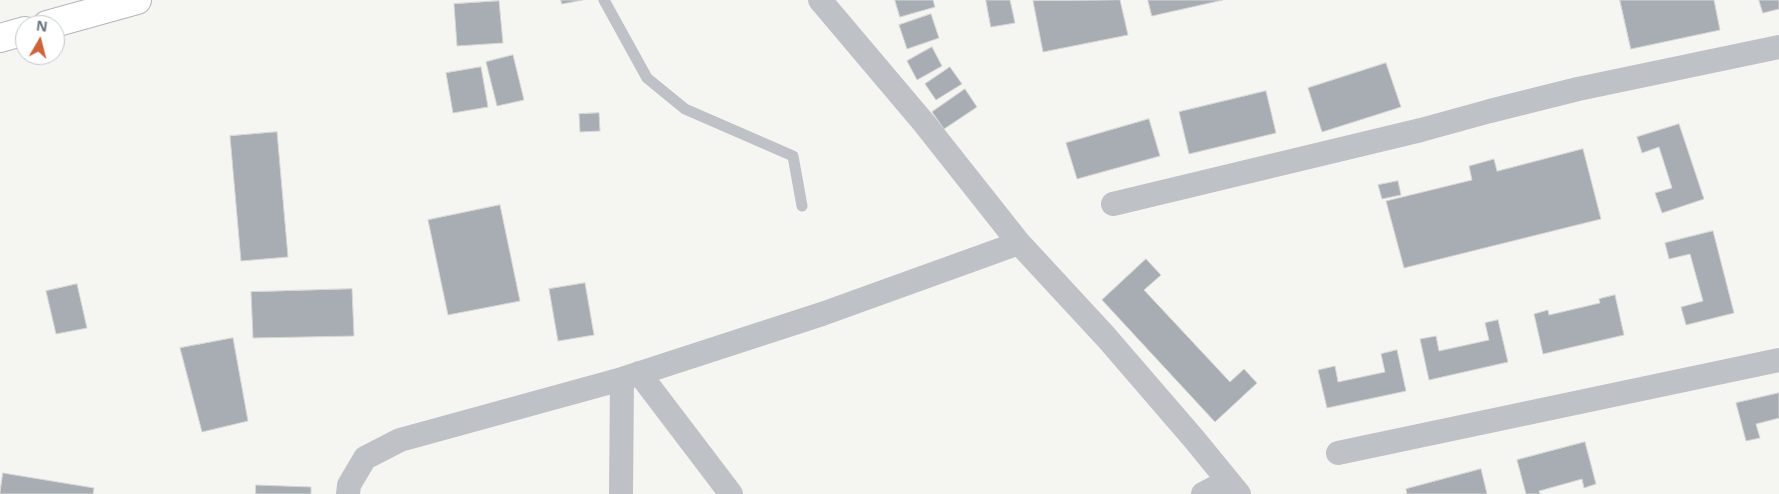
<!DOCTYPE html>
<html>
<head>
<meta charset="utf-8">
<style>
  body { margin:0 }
  #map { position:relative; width:1779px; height:494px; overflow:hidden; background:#f5f5f2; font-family:"Open Sans",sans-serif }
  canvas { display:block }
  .north { position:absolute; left:15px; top:15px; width:50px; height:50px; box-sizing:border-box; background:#fff; border:1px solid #c2c7cc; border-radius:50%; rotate:8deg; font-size:14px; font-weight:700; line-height:20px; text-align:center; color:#67737f }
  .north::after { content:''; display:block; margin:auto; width:18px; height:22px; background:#ce6439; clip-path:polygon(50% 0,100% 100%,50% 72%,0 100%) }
</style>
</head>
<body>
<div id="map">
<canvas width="1779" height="494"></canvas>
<div class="north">N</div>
</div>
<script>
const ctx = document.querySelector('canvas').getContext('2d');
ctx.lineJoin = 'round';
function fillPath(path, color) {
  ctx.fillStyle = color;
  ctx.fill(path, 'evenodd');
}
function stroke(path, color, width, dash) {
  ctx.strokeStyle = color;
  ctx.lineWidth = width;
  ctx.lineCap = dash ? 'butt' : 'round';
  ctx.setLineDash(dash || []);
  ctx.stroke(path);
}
const building = new Path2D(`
  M561 0H583L562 4Z
  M895 0H933L935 7 900 17Z
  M986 0H1010L1015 23 991 27Z
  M1120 0 1128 35 1043 52 1033 1Z
  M1148 0H1223L1152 16Z
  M1620 0H1714L1720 30 1631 49Z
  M1759 0H1779V9L1763 13Z
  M499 1 503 43 457 46 454 4Z
  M931 14 939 38 907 49 899 25Z
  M932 47 942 66 917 80 907 61Z
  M513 55 524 100 497 106 486 62Z
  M1386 63 1401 107 1322 132 1308 88Z
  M481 67 488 107 453 113 446 73Z
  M950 67 962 84 936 100 925 84Z
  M965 89 977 107 944 129 932 112Z
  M1266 91 1276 133 1189 154 1179 112Z
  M599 113 600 131 580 132 579 114Z
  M1149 119 1160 156 1077 179 1066 143Z
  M1679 124 1704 199 1662 213 1655 193 1672 188 1659 147 1642 153 1637 137Z
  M277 132 288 257 241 261 230 136Z
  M1583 149 1601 219 1404 268 1386 201 1472 180 1469 166 1494 159 1497 171Z
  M1398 181 1401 195 1382 199 1378 185Z
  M500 205 520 301 448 315 428 220Z
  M1713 231 1734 313 1686 325 1681 307 1703 301 1690 254 1669 259 1665 243Z
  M1146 259 1161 275 1144 290 1230 382 1244 369 1257 383 1215 422 1102 300Z
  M585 283 594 335 558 341 549 289Z
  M77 284 87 328 56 334 46 291Z
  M352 289 354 336 253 338 251 292Z
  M1615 295 1624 335 1543 354 1534 314 1548 310 1549 315 1600 303 1599 299Z
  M1498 320 1508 362 1429 380 1420 339 1436 336 1439 351 1489 340 1485 323Z
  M233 338 248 421 202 432 180 348Z
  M1397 350 1406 391 1327 408 1318 370 1335 366 1338 382 1385 372 1381 354Z
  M1779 393V418L1756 424 1760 438 1746 441 1736 403Z
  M1585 442 1596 484 1584 488 1582 479 1539 491 1540 494H1526L1517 460Z
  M1481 469 1487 494H1407L1406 489Z
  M3 473 94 488 93 494H0Z
  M256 485 311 487V494H256Z`);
const lane = new Path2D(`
  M604 0 647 78 685 109 793 156 802 206`);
const street = new Path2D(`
  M820 0 924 123 1019 243 1106 337 1194 439 1239 494
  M1113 204 1421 130 1490 111 1578 89 1779 47
  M639 373 731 494
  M1338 453 1779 360
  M348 494 349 485 365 458 400 440 622 379 822 314 1019 243
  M621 494 622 379
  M1203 494 1228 481`);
const highway = new Path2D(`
  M47 25 137 0
  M0 38 25 31`);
fillPath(building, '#a7adb3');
stroke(building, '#d6d6d4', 1);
stroke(highway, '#b3b6b9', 30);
stroke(lane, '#bec1c5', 11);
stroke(street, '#bec1c5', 24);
stroke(highway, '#fff', 28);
</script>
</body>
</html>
